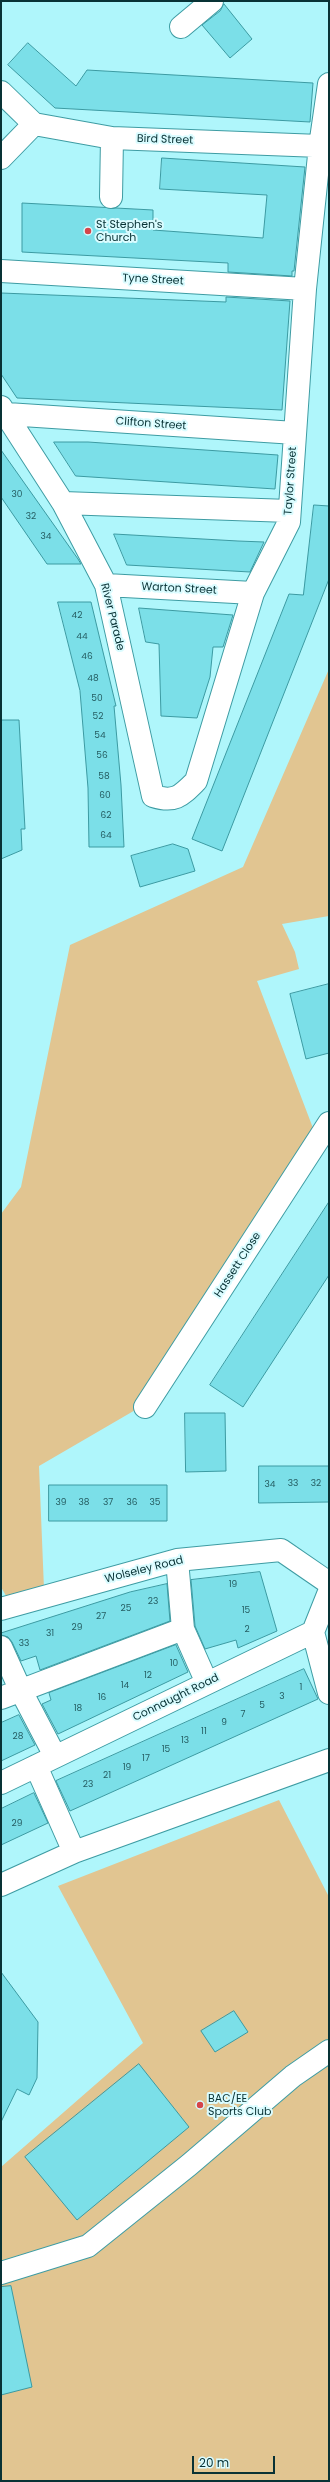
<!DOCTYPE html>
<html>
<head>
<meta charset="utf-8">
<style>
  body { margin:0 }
  #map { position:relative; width:330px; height:2482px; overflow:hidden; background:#aff6fb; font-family:Poppins,sans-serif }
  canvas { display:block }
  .frame { position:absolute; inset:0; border:2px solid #083235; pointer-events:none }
  .scale { position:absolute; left:192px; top:2456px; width:83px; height:18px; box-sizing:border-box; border:2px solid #083235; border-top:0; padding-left:5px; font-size:12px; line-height:14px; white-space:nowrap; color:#083235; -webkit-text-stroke:3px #dafcff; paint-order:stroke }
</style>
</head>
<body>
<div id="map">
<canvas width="330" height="2482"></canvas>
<div class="frame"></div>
<div class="scale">20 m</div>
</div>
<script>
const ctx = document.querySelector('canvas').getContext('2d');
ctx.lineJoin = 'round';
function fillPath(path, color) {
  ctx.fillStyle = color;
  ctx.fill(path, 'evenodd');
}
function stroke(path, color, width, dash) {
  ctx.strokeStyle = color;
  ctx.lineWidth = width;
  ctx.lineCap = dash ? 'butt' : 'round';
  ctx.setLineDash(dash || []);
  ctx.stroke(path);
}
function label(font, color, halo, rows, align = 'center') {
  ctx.font = font + ' Poppins,sans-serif';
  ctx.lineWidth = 4;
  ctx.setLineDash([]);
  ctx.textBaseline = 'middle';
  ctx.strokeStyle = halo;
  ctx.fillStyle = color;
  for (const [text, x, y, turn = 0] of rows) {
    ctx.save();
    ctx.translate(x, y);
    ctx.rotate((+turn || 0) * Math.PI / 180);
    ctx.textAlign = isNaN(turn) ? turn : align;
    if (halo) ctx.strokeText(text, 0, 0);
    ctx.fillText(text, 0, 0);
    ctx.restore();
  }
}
const green = new Path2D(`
  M329 669V916L282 924 295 952 299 969 257 981 316 1136 137 1409 39 1466 44 1589 9 1601 1 1587V1214L21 1187 70 945 243 867Z
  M279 1800 329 1897V2481H1V2167L143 2043 58 1886Z`);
const building = new Path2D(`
  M224 4 252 39 230 58 202 25 220 11Z
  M28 43 76 86 87 70 313 83 310 122 55 108 8 65Z
  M162 158 305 167 294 271H292V276L228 272V263L22 252V203L153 210V230L263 238 267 195 160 189Z
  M1 293 226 302V297L290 301 282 410 17 398 1 374Z
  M54 442H88L278 455 275 489 76 476Z
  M1 450 78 559 81 564H47L1 497Z
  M314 505 329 506V579L222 851 192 839 289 594 303 595Z
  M114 534 238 541 264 542 250 572 127 565Z
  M58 602H91L116 706H114L121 785 124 847H89L88 788 80 691Z
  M139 608 233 615 223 647H213L210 677 197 718 161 716 159 644 146 642Z
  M1 720H19L25 829H21L22 850 1 859Z
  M173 844 188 849 195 871 140 887 131 856Z
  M329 984V1053L306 1059 290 994Z
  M329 1202V1275L243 1407 210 1385Z
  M185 1413H225L226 1471 186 1472Z
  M259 1466H329V1502L259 1503Z
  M49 1485H167V1521H49Z
  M260 1572 277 1631 238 1648 236 1640 205 1649 195 1626 191 1580Z
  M167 1584 170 1621 40 1670 36 1656 21 1661 12 1642 8 1637 1 1635V1633L130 1592Z
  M176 1645 188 1672 58 1734 42 1704 51 1700 49 1693Z
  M304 1669 318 1699 70 1811 56 1781Z
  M19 1715 35 1745 1 1761V1723Z
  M34 1793 48 1823 1 1845V1809Z
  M1 1972 38 2022 37 2078 29 2095 17 2089 1 2122Z
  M234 2011 248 2032 215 2052 201 2031Z
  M139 2064 189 2127 77 2220 25 2157Z
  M11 2286 32 2387 1 2395V2287Z`);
const minor = new Path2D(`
  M181 27 212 1
  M1 92 34 124 112 138 320 146 305 289 289 522 253 593 196 781C181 796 175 803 153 796L106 585 63 503 1 407
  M320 146 329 84
  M1 158 34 124
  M111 197 112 138
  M1 271 305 289
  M7 414 295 433
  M63 503 289 511
  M106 585 253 593
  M145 1407 329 1123
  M177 1560 183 1629 207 1683
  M1 1609 177 1560 281 1550 329 1583
  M313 1632 329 1693
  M1 1647 20 1689 55 1756
  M1 1698 183 1629
  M36 1766 74 1852
  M1 1783 313 1632 329 1592
  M1 1885 74 1852 329 1760
  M1 2273 88 2246 189 2165 293 2076 329 2051`);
const markers = [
  [88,231,4,"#d5454a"],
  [200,2105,4,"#d5454a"]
];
const numberNames = [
  ["30",17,495],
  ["32",31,517],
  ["34",46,537],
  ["42",77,616],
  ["44",82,637],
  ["46",87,657],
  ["48",93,679],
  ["50",97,699],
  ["52",98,717],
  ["54",100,736],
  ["56",102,756],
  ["58",104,777],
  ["60",105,796],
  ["62",106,816],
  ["64",106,836],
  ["33",293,1484],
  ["32",316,1484],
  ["34",270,1485],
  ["39",61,1503],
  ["38",84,1503],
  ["37",108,1503],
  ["36",132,1503],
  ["35",155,1503],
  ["19",233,1585],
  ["23",153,1602],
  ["25",126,1609],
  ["15",246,1611],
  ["27",101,1617],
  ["29",77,1628],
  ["2",247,1630],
  ["31",50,1634],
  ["33",24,1644],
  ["10",174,1664],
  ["12",148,1676],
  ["14",125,1686],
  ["1",301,1688],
  ["3",282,1697],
  ["16",102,1698],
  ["5",262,1706],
  ["18",78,1709],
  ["7",243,1715],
  ["9",224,1723],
  ["11",204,1732],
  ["28",18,1737],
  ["13",185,1741],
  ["15",166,1750],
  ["17",146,1759],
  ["19",127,1768],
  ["21",107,1776],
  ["23",88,1785],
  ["29",17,1824]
];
const streetNames = [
  ["Bird Street",165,140,2],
  ["Tyne Street",153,280,3],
  ["Clifton Street",151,424,4],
  ["Taylor Street",291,481,-86],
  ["Warton Street",179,589,3],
  ["River Parade",112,617,76],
  ["Hassett Close",238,1265,-57],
  ["Wolseley Road",144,1570,-14],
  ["Connaught Road",176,1698,-26]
];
const poiNames = [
  ["St Stephen's",96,225],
  ["Church",96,238],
  ["BAC/EE",208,2099],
  ["Sports Club",208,2112]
];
fillPath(green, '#e1c591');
fillPath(building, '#7bdfe8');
stroke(building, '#3c9aa2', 1);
stroke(minor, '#3e9ca3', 24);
stroke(minor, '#fff', 22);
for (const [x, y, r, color] of markers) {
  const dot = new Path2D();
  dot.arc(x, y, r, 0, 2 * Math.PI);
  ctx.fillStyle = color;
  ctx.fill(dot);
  stroke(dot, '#dafcff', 1.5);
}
label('9px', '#255d62', null, numberNames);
label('11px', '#083235', '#dafcff', streetNames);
label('11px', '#083235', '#dafcff', poiNames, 'left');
</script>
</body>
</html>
